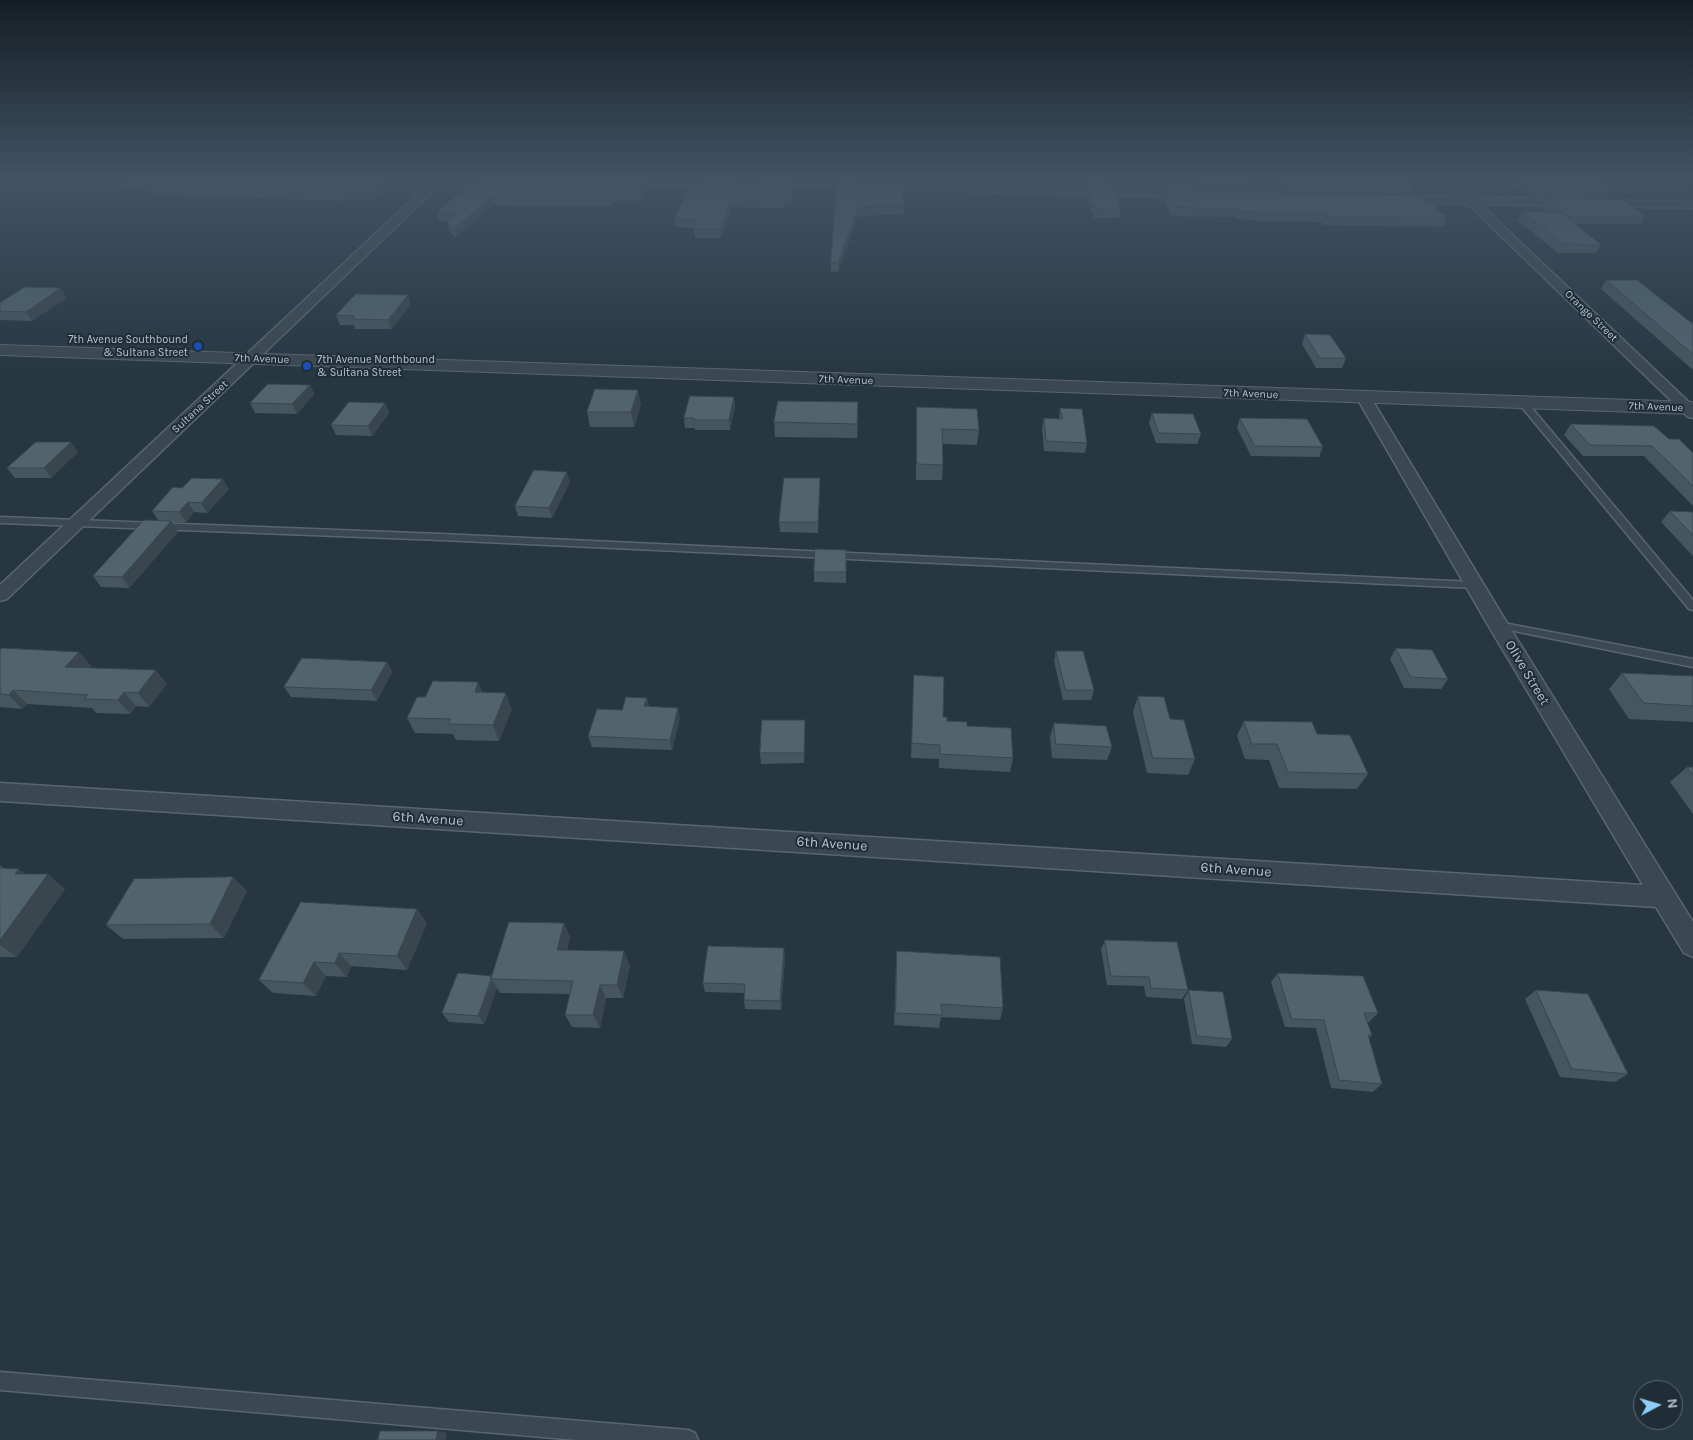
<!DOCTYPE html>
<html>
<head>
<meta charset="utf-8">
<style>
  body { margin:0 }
  #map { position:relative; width:1693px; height:1440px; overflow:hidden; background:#263741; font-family:Karla,sans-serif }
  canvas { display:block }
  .north { position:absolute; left:1633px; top:1380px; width:50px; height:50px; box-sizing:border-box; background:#1f2d36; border:1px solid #5c6972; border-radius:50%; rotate:84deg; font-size:14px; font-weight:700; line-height:20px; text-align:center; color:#b7c3cb }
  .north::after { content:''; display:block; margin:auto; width:18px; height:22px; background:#91ccf7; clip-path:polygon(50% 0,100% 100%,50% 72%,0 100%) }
</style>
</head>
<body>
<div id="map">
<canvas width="1693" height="1440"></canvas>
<div class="north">N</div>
</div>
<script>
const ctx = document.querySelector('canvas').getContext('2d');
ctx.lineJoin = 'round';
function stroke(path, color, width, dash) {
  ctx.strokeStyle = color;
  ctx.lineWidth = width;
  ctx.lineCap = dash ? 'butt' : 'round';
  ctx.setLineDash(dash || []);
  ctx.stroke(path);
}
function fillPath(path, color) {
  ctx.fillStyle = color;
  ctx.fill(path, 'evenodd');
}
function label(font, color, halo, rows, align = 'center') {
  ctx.font = font + ' Karla,sans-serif';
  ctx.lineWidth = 4;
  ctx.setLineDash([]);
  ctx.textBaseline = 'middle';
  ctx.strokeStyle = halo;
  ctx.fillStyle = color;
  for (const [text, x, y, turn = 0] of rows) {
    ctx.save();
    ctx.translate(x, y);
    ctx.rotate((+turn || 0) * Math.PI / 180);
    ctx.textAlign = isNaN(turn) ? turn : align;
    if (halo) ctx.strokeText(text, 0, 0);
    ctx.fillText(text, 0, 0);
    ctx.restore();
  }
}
const service = new Path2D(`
  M1520 401H1526L1693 600V610L1689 609 1520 405Z
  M0 517 441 534 1474 582 1479 585 1474 588 441 540 0 523Z
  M1498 622 1693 659V667L1494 627 1493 625Z
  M0 1372 688 1430 695 1433 698 1440H577L0 1390Z`);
const minor = new Path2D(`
  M436 177H514L515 179 510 182 445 180 7 599 0 601V585Z
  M1441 177H1452L1473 197 1693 202V208L1480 204 1693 406V418L1688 417 1468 204 1398 202 1393 199 1398 196 1461 197Z
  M618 178 733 181 738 184 733 187 614 183 613 181Z
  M766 181 1195 191 1200 194 1195 197 762 186 761 184Z
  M1364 394 1369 395 1371 398 1507 623 1693 922V957L1684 953 1656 907 0 801V783L1643 885 1488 625 1357 398 1359 395Z`);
const tertiary = new Path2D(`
  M0 345 1693 402V414L0 355Z`);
const wall = new Path2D(`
  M122 177H400L375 199H349L346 201 151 194 148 187H123L118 179Z
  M710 177H799L798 180 710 178Z
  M838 177H900V182L838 181Z
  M1078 177H1110L1111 179 1109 187 1082 186Z
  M1155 177H1405L1414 186 1410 194 1160 188Z
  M1505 177H1599L1612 186 1605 198 1529 196Z
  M646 179 647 186 641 201H614L611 206 492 205 456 238 449 231 447 223V222L439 221 436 213 477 183Z
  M795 182V190L791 204H785L784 208 732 207 721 238H695L694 228 676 227 674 219 704 186Z
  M837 183 904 206 903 214 858 216 838 272 831 271V262Z
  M1087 188 1121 210 1119 218H1094L1086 196Z
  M1166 190 1447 218 1443 227 1323 225 1321 222 1257 221 1256 220 1238 219 1236 217 1172 216 1164 198Z
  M1545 198 1645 216 1640 224H1575L1601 245 1596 253H1558L1518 221 1523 212H1548L1541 206Z
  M1606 280 1693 324V370L1601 289Z
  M66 298 32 321 0 320V303Z
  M411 305 391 329H355L354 325H340L336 315Z
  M1305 334 1346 358 1342 368H1316L1302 344Z
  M310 385 314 394 297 414 255 413 250 403Z
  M734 397 735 407 730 430H695V428H685L684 418Z
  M385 403 389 413 372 436 336 435 331 425Z
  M641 404 634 427H590L587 412Z
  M917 407 979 430 977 445 943 444V465L942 480H916V422Z
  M1060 408 1087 443 1085 453 1044 451 1042 428 1044 418 1059 419Z
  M1152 413 1201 434 1197 444 1156 443 1149 423Z
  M858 417 857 438 775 437 774 422Z
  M1240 418 1323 447 1319 457 1251 456 1237 428Z
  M1571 424 1669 439 1693 453V506L1644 456H1583L1564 435Z
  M78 452 51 478H15L7 468Z
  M820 478V488L818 533 780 532 779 522Z
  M570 482 552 518 518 516 515 506Z
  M229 489 207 513 194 512 186 522H171L178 532 129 588 101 587 93 576 159 521 152 511Z
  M1670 511 1693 512V556L1661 522Z
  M846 550V583L814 582V572Z
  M1396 648 1448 679 1441 689 1404 688 1390 659Z
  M0 650 79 652 91 666 89 668 167 684 149 707 136 706 130 714 96 713 92 708 27 704 22 709 0 707Z
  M1056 651 1094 690 1091 700H1063L1054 661Z
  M387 662 392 672 377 701 291 697 284 687Z
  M1622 673 1693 676V722L1629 719 1609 689Z
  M914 675 943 717 947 721 967 726 1013 758 1010 772 939 768V759L911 758Z
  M483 693 512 709 499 741 456 740 453 734 415 733 407 718 425 697Z
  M1138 696 1195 759 1188 775 1147 773 1133 712Z
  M647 698 649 707 680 718 672 750 592 747 588 736 622 710Z
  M1244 721 1317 734 1368 774 1357 789 1279 788 1269 760 1245 759 1237 736Z
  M1054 723 1112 747 1107 760 1052 758 1050 737Z
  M805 731 804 763 761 764 760 753Z
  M1687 767H1693V814L1670 782Z
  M0 865 4 868 25 874 65 889 17 957H0Z
  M247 891 224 938 123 939 106 925Z
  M427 923 407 970 351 966 347 977 326 976 316 996 273 993 259 980Z
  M564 923 570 937 567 950 630 965 623 998H606L600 1028 572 1027 565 1015 570 994 500 993 497 988 484 1024 449 1022 442 1013Z
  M1105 940 1188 990 1182 999 1146 997 1144 986 1107 985 1101 949Z
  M897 951 1003 1008 1000 1020 941 1017 939 1028 894 1025 896 965Z
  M785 957 781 1010 745 1009 744 1000 745 993 705 992 703 983Z
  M1278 973 1378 1013 1369 1022H1367L1372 1035 1369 1038 1382 1084 1373 1092 1331 1088 1316 1028 1285 1027 1271 982Z
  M1189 990 1232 1039 1226 1047 1192 1044 1184 999Z
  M1536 990 1628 1074 1615 1082 1560 1077 1525 999Z`);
const shadedWall = new Path2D(`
  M388 177H400L375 199 372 191Z
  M646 179 647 186 641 201 640 193Z
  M795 182V190L791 204 790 196Z
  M346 191 349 199 346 201 343 193Z
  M613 193 614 201 611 206 610 199Z
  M785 196V204L784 208V200Z
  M490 197 492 205 456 238 454 229Z
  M731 199 732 207 721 238 720 229Z
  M858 207V216L838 272V263Z
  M61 288 66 298 32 321 26 312Z
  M408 295 411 305 391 329 388 320Z
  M310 385 314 394 297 414 292 404Z
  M638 390 641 404 634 427 631 412Z
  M734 397 735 407 730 430 729 420Z
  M385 403 389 413 372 436 368 426Z
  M71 442 78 452 51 478 44 468Z
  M567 472 570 482 552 518 549 508Z
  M820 478V488L818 533V522Z
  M223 479 229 489 207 513 201 503Z
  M188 502 194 512 186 522 179 512Z
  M171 521 178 532 129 588 122 577Z
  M79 652 91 666 78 681 65 667Z
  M387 662 392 672 377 701 371 690Z
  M156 670 167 684 149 707 138 693Z
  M478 682 485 698 475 692Z
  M13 690 27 704 22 709 9 695Z
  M124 692 136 706 130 714 118 700Z
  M506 693 512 709 499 741 493 725Z
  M647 698 649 709 644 706Z
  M678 708 680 718 672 750 670 740Z
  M19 869 37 883 15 874Z
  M48 874 65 889 17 957 0 945V940Z
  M233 877 247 891 224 938 210 924Z
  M417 909 427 923 407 970 397 956Z
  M564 923 570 937 564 963 557 950Z
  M784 948 785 957 781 1010 780 1001Z
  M624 951 630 965 623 998 617 985Z
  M339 953 351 966 347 977 335 963Z
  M314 962 326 976 316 996 303 983Z
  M492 980 497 988 484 1024 478 1016Z
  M600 985 606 998 600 1028 593 1015Z
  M438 1431 447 1433 445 1440H436Z`);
const building = new Path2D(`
  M122 177H388L372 191H346L343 193 147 186 158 179H118Z
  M481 177H572L646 179 640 193H613L610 199 490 197 454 229 447 223 453 214 436 213 470 183H477Z
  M1083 177H1110L1111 179 1083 178Z
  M1160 177H1405L1414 186 1162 180Z
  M1526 177H1599L1612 186 1535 184Z
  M706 180 795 182 790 196H785L784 200 731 199 720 229H694L697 220 674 219 690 186H704Z
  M837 183 902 184 904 206 858 207 838 263 831 262Z
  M1087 188 1114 189 1121 210 1096 209Z
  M1166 190 1423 196 1447 218 1326 216 1324 214 1260 213 1259 211H1240L1239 209 1174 207Z
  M1545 198 1623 200 1645 216H1567Z
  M1523 212H1561L1601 245 1563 244Z
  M1606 280H1637L1693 324V354Z
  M25 287 61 288 26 312 0 311V303Z
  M356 294 408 295 388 320 351 319 355 316 336 315Z
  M1305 334 1330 335 1346 358H1320Z
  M268 384 310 385 292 404 250 403Z
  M595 389 638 390 631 412H587Z
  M690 396 734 397 729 420H694V418H684Z
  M778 401 858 402 857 424 774 422Z
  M349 402 385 403 368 426 331 425Z
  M917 407 977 409 979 430 942 429 943 465 917 464Z
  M1060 408 1082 409 1087 443 1046 441 1044 418 1062 419Z
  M1152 413 1193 414 1201 434 1159 433Z
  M1240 418 1307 419 1323 447 1255 446Z
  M1571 424 1654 426 1669 439H1679L1693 453V486L1652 446 1590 445Z
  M36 442H71L44 468H7Z
  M534 470 567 472 549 508 515 506Z
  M192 478 223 479 201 503 188 502 179 512 152 511 173 487 182 488Z
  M784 478H820L818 522H779Z
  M1670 511 1693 512V535Z
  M144 520 171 521 122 577 93 576Z
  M815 549 846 550V572H814Z
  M2 648 79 652 65 667 156 670 138 693 124 692 118 700 84 699 88 695 13 690 9 695 0 694V650Z
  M1396 648 1432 650 1448 679 1411 677Z
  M1056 651H1083L1094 690H1066Z
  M302 658 387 662 371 690 284 687Z
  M1622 673 1693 676V706L1644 703Z
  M914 675 944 677 943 717H947V721L967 722V726L1011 728 1013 758 940 754V745L912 743Z
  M433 681 478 682 475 692 506 693 493 725 448 724 451 719 407 718 417 697H425Z
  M1138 696 1164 697 1170 719 1184 720 1195 759 1153 758Z
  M626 697 647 698 644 706 678 708 670 740 588 736 597 709 622 710Z
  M762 720H805L804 753H760Z
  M1244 721 1312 722 1317 734 1350 735 1368 774 1288 772 1277 744H1252Z
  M1054 723 1106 726 1112 747 1056 744Z
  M1687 767H1693V775Z
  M0 868 19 869 15 874H48L0 940Z
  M233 877 210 924 106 925 134 879Z
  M301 902 417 909 397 956 339 953 335 963 314 962 303 983 259 980Z
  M509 922 564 923 557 950 624 951 617 985H600L593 1015H565L573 981 491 979Z
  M1105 940 1177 942 1188 990 1151 988 1149 977 1111 976Z
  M708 946 784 948 780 1001 744 1000 745 984 703 983Z
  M897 951 1000 957 1003 1008 941 1004 942 1015 896 1013Z
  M458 973 492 976 478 1016 442 1013Z
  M1278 973 1363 976 1378 1013H1364L1372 1035H1368L1382 1084 1339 1080 1324 1020 1292 1019Z
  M1189 990 1223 992 1232 1039 1197 1036Z
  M1536 990 1588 994 1628 1074 1572 1069Z
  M380 1431H438L436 1440H378Z`);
const markers = [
  [198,346,5,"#1a4fb4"],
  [307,366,5,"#1a4fb4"]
];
const farStreetnames = [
  ["Orange Street",1591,316,44],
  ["7th Avenue",262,359,2],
  ["7th Avenue",846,380,2],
  ["7th Avenue",1251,394,2],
  ["Sultana Street",200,407,-43],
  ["7th Avenue",1656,407,2]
];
const farPoinames = [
  ["7th Avenue Southbound",188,340],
  ["& Sultana Street",188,353],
  ["7th Avenue Northbound",317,360,"left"],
  ["& Sultana Street",317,373,"left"]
];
const streetNames = [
  ["Olive Street",1527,673,59],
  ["6th Avenue",428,819,4],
  ["6th Avenue",832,844,4],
  ["6th Avenue",1236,870,4]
];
stroke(service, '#58666e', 3);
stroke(minor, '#58666e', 3);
stroke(tertiary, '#58666e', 2);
fillPath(service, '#3b4851');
fillPath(minor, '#3b4851');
fillPath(tertiary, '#3b4851');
fillPath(wall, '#46565f');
fillPath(shadedWall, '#39464d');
fillPath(building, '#51646e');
stroke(building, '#39464d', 1);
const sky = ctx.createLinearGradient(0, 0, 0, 379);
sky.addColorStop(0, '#151e24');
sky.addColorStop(0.47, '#415365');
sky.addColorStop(1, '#41536500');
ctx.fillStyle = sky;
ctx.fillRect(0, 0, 1693, 379);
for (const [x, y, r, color] of markers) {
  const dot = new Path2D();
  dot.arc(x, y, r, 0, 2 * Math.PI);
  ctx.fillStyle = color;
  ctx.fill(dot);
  stroke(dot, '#1f2d36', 2);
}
label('11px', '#b7c3cb', '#1f2d36', farStreetnames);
label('11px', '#b7c3cb', '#1f2d36', farPoinames, 'right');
label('14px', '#b7c3cb', '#1f2d36', streetNames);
</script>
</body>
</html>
